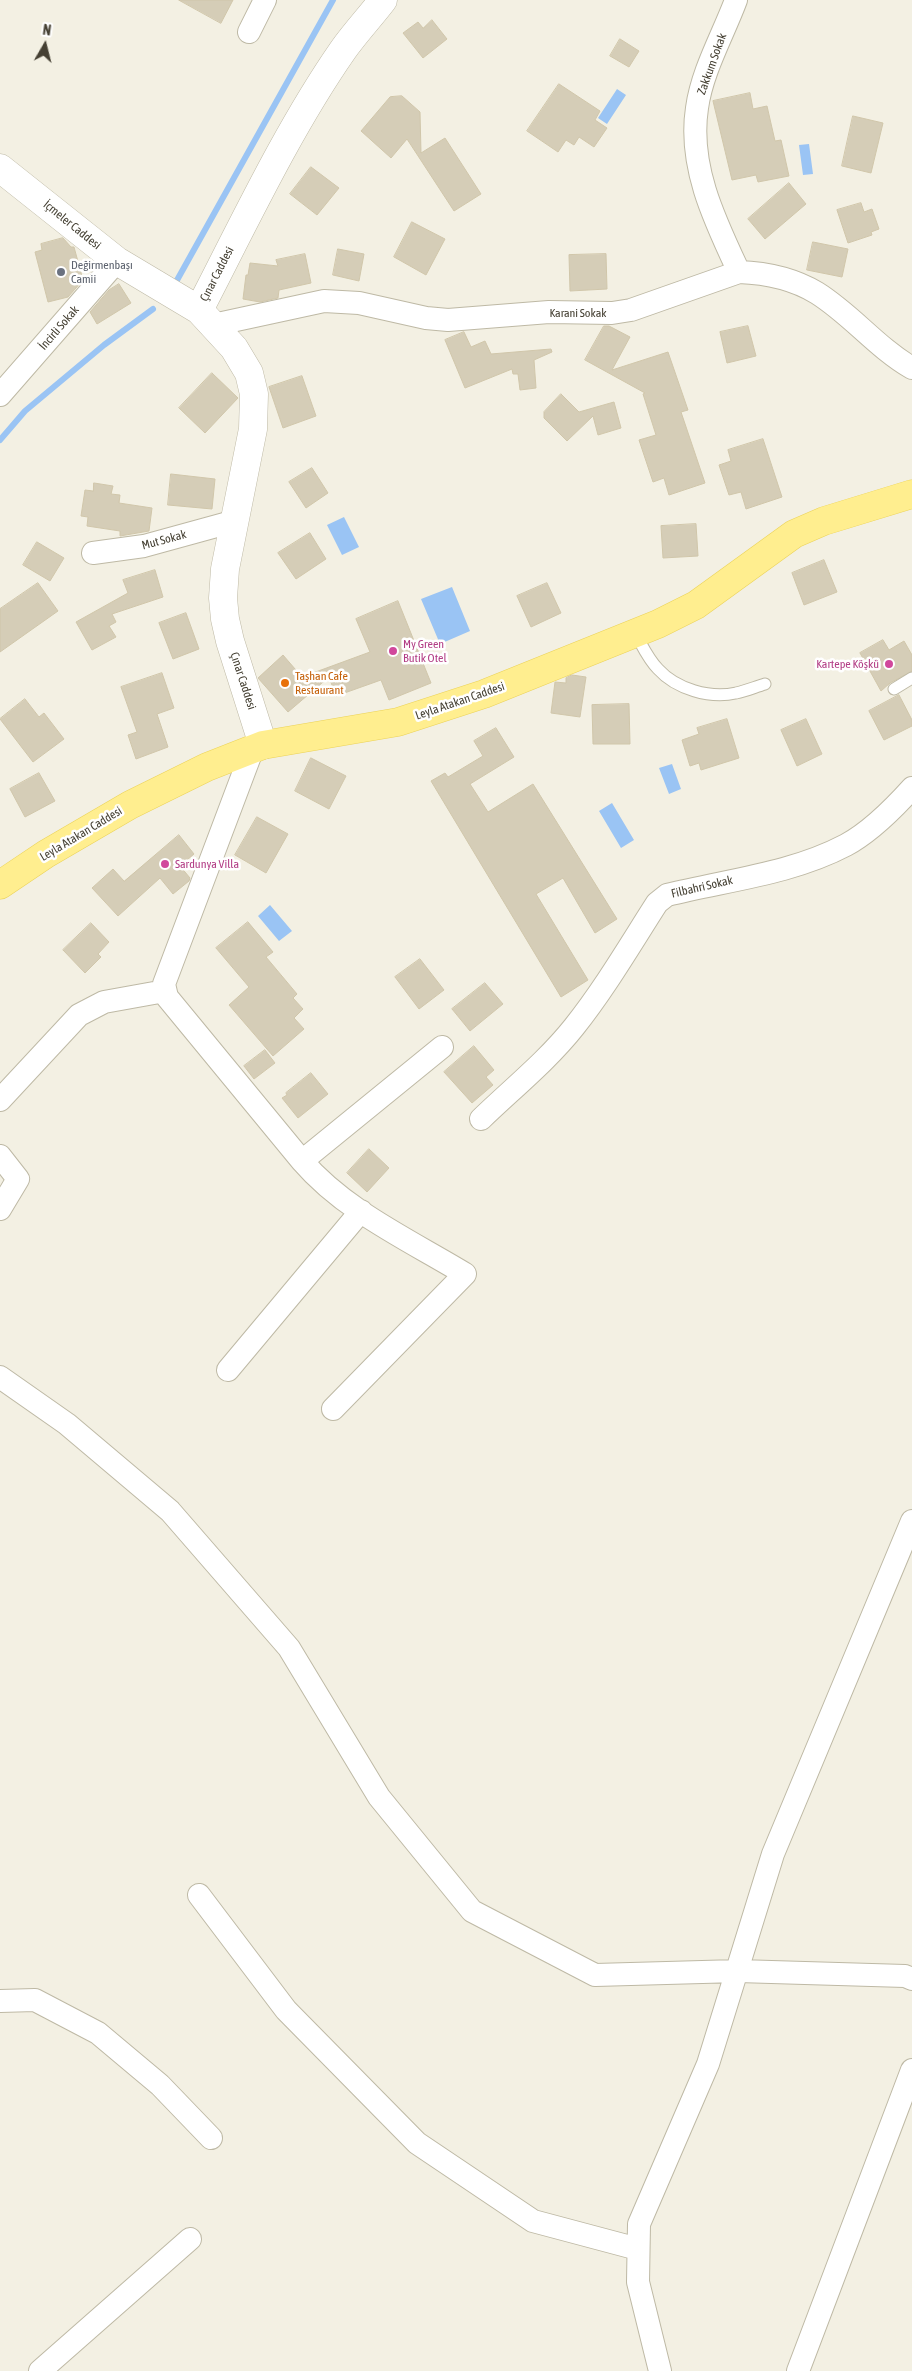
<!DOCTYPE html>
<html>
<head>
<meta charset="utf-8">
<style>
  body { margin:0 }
  #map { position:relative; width:912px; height:2371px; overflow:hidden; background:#f3f0e3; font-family:"Asap Condensed",sans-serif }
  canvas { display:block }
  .north { position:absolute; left:20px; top:20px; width:50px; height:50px; -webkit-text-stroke:4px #fff; paint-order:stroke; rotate:8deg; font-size:14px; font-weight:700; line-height:20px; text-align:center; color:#454033 }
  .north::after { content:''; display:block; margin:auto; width:18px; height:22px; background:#454033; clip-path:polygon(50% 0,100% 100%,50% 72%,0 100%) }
</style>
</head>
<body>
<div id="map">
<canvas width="912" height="2371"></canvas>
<div class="north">N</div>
</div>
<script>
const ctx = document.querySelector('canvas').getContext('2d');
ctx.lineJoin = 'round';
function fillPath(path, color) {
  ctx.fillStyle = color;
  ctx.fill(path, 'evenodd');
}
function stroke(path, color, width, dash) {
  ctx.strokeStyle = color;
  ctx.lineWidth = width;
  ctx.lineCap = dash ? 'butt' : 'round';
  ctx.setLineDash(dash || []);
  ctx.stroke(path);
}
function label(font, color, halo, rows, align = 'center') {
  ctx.font = font + ' "Asap Condensed",sans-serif';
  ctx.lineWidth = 5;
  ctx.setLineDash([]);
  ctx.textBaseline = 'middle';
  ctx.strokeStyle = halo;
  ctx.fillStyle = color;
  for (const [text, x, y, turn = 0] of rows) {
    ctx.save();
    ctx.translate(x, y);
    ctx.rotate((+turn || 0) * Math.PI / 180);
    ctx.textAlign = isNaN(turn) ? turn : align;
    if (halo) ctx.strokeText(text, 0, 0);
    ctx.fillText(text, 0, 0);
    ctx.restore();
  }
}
const water = new Path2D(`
  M617 89 626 95 607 124 598 118Z
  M809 144 813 174 803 175 799 145Z
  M344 517 359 547 342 555 327 525Z
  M452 587 470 631 440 644 421 599Z
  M672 764 681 789 669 794 659 768Z
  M612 803 634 840 621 848 599 811Z
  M270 905 292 931 279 941 258 916Z`);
const stream = new Path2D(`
  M176 282 333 0
  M0 440 25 411 104 345 153 309`);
const building = new Path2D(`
  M179 0H233L221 23Z
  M432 20 447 39 423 58 403 33 418 22 423 28Z
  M620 39 639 51 629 67 610 56Z
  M559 84 600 111 595 120 607 128 594 147 579 137 574 145 566 140 558 152 527 131Z
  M750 93 753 109 767 106 775 141 781 140 789 176 758 182 756 175 732 180 713 101Z
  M402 96 420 112 421 153 445 138 481 194 454 211 407 139 391 158 361 131 390 97Z
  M853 116 883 123 871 173 842 166Z
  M311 167 339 188 317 215 290 194Z
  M789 183 806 204 765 239 748 219Z
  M861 203 864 212 872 209 879 229 871 232 872 235 848 243 837 210Z
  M412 222 445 239 426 275 394 257Z
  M63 238 71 247H74L83 280 68 297 48 302 35 252 42 250 41 244Z
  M813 242 848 249 842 277 807 270Z
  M338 249 364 254 359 281 333 275Z
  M305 254 311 283 279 290 278 298 260 302 243 299 246 275H248L250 263 278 266 276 260Z
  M606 254 607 289 570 291 569 255Z
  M119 284 131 303 97 324 90 312 109 290Z
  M604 326H609L630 337 612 370 668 352 688 410 681 412 705 483 669 495 664 478 653 482 639 440 656 435 643 394 645 393 585 360Z
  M748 326 756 356 727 363 720 332Z
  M464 332 471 347 485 341 491 354 551 349 552 352 534 360 536 388 520 390 518 374H513L512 369 465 388 445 340Z
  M212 373 238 398 205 433 179 408Z
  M302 376 316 416 283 428 269 387Z
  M561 394 579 412 614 402 621 428 598 435 593 416 567 441 544 418V412Z
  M763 439 782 497 746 509 741 492 729 495 719 465 731 461 728 450Z
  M312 468 328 493 306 508 289 482Z
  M171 474 215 479 212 509 168 505Z
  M94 483 113 486 111 494 120 495 119 503 152 508 149 531 120 536V531L87 526 88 517 81 516 85 490 93 491Z
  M696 524 698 556 663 558 661 526Z
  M310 533 326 559 296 579 278 553Z
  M37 542 64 558 50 581 23 565Z
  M824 560 837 592 804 605 792 573Z
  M155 570 163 597 112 614 116 622 109 626 116 637 92 650 76 622 128 593 123 580Z
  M38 583 58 611 0 652V609Z
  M547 583 561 613 531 627 517 596Z
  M398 601 431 683 389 700 381 680 336 696 329 677 288 712 258 678 283 655 302 677 370 652 356 619Z
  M186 613 199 649 173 659 159 623Z
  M883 640 889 650 904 641 912 655V671L890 683 881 691 860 653Z
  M162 673 174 708 157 714 168 747 136 759 128 735 137 732 121 687Z
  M572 675 586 677 580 717 551 713 555 682 566 683V678Z
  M899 695 912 720V726L884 740 869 711Z
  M25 699 39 717 44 713 64 739 33 762 0 719Z
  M629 704 630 744H593L592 705Z
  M727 719 739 758 701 770 699 763 690 766 682 740 699 734 697 728Z
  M806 719 822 754 797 766 781 730Z
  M496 728 514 757 470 784 488 812 533 784 617 919 595 933 563 878 536 894 588 980 561 997 431 781 445 773 448 777 483 756 474 741Z
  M311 758 346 776 329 809 295 791Z
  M39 773 55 801 25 817 10 789Z
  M257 817 288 834 266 873 235 855Z
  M179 835 194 854 180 866 190 878 189 881 173 894 160 878 118 916 92 888 113 869 124 881Z
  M248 922 273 952 266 957 297 994 293 998 303 1009 294 1018 304 1029 273 1056 229 1005 249 987 216 948Z
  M91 923 109 942 98 954 101 957 85 973 63 950Z
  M420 959 444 990 419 1009 395 977Z
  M485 983 503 1004 470 1031 452 1009Z
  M474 1046 494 1070 486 1077 493 1085 472 1103 444 1072Z
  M265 1050 275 1063 254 1079 244 1066Z
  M311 1073 328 1094 298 1118 282 1098 287 1095 286 1093Z
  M369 1149 389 1168 367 1192 347 1173Z`);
const service = new Path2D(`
  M635 633C642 645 648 659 658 669 676 689 710 699 736 693 746 691 755 687 765 684
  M894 689 912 678`);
const minor = new Path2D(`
  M736 0C723 35 702 71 697 108 688 166 715 221 739 272
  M249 32 265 0
  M213 325 324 301 359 303 426 318 448 320 549 312 612 313 631 310 739 272C766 273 794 279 817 293 852 315 876 347 912 368
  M0 395 117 261
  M93 553 144 546 235 521
  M253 748 164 984 167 997 302 1161C345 1211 409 1240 465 1274L333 1409
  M0 1100 79 1015 104 1002 165 991
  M481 1119C512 1089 547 1061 574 1027 605 988 630 945 657 903L667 895C727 880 791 874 846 845 870 832 894 808 912 788
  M0 1156 18 1179 0 1209
  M302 1161 442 1047
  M228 1370 361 1211
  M0 1377 67 1424 170 1511 289 1648 379 1797 472 1911 595 1975 738 1971 905 1976 912 1979
  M199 1895 286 2010 417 2143 533 2221 638 2249
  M0 2001 35 2000 98 2033 160 2085 211 2138
  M40 2371 190 2239
  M660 2371 638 2282 639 2224 708 2064 773 1854 912 1521
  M798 2371 912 2070`);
const tertiary = new Path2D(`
  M0 168 117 261 199 310 234 348 249 373 254 394 253 429 225 569 223 598 225 619 230 641 263 745
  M199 310C243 225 288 129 343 50 355 33 370 17 383 0`);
const primary = new Path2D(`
  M0 885 46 854 130 805 207 767 263 745 398 722 484 694 658 624 696 605 794 534 824 521 912 494`);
const markers = [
  [61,272,5,"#6b7280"],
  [393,651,5,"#d1479c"],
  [889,664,5,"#d1479c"],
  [285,683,5,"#e8710a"],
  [165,864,5,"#d1479c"]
];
const streetNames = [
  ["Zakkum Sokak",712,64,-70],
  ["İçmeler Caddesi",72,225,39],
  ["Çınar Caddesi",217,274,-63],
  ["Karani Sokak",578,313],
  ["İncirli Sokak",59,328,-49],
  ["Mut Sokak",164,540,-15],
  ["Çınar Caddesi",243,681,72],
  ["Leyla Atakan Caddesi",460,701,-19],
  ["Leyla Atakan Caddesi",81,834,-31],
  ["Filbahri Sokak",702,887,-13]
];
const worshipNames = [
  ["Değirmenbaşı",71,265],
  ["Camii",71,279]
];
const hotelNames = [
  ["My Green",403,644],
  ["Butik Otel",403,658],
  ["Kartepe Köşkü",879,664,"right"],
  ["Sardunya Villa",175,864]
];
const foodNames = [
  ["Taşhan Cafe",295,676],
  ["Restaurant",295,690]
];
fillPath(water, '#9ac4f4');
stroke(stream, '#9ac4f4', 6);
fillPath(building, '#d5cdb7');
stroke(building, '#d0c6aa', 1);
stroke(service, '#beb9a5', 13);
stroke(minor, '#beb9a5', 24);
stroke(tertiary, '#beb9a5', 29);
stroke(primary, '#ebd258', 29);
stroke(service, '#fff', 11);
stroke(minor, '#fff', 22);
stroke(tertiary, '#fff', 28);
stroke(primary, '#ffee8f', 28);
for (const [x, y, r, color] of markers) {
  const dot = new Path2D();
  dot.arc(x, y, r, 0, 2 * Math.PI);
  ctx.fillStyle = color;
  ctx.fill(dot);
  stroke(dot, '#fff', 2);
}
label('12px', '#454033', '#fff', streetNames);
label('12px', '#5b616d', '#fff', worshipNames, 'left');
label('12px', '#b23c85', '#fff', hotelNames, 'left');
label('12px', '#c56008', '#fff', foodNames, 'left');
</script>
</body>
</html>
